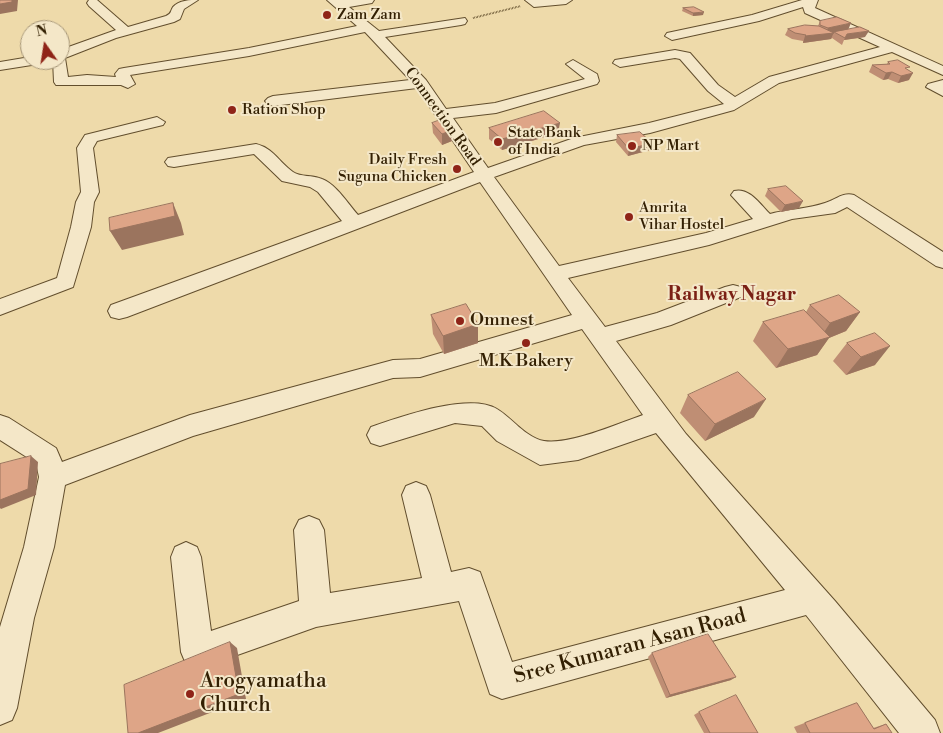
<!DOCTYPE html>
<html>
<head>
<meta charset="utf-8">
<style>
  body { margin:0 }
  #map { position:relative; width:943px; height:733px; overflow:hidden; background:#eedaaa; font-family:"Libre Bodoni",serif }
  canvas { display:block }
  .north { position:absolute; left:20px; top:20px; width:50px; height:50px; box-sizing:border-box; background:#f4e7c8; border:1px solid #a79779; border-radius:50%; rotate:347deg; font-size:14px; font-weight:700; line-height:20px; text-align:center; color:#332003 }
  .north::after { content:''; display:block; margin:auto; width:18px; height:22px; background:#8f2418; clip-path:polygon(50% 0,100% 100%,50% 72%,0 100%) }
</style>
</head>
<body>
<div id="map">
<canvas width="943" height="733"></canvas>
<div class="north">N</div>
</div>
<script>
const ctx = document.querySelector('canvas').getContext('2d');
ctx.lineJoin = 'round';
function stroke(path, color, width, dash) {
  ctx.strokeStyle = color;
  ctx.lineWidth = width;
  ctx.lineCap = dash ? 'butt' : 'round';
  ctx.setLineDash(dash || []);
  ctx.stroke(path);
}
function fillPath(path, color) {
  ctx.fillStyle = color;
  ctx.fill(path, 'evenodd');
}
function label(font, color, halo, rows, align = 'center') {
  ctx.font = font + ' "Libre Bodoni",serif';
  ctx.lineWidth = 4;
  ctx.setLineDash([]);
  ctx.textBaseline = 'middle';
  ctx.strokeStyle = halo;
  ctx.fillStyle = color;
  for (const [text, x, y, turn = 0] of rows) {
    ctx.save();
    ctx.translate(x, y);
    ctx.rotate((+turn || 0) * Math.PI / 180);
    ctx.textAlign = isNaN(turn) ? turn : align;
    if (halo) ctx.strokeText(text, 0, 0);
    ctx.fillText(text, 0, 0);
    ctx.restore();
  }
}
const path = new Path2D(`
  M473 18 521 6`);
const minor = new Path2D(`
  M89 0H97L128 27 166 16C172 13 170 12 173 7 179 0 190 0 198 0L184 9 180 19 174 22 116 38 65 58 68 77 87 75 116 77 115 74 119 69 124 68 249 48 357 26 327 0H374L372 3 349 7 379 31 465 18 467 21 465 24 461 25 385 37 426 80 446 109 495 103 585 79 566 64 573 60 597 74 599 81 597 84 496 113 453 118 488 168 574 138 649 123 724 104 708 91 680 59 675 58 620 67 613 63 615 60 675 50 690 53 718 85 735 97 769 77 880 47 805 13 803 7 759 21 672 40 665 36 667 33 752 15 802 0H818L815 8 943 66V75L892 52 779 83 734 110 650 133 584 145 494 177 559 266 706 233 753 219 731 195 734 191C749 187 760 204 770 214 788 209 808 209 825 203 836 200 842 192 854 195L943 252V268L936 266 847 207 835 213 792 219 709 245 568 278 605 327 657 313 725 287 733 285 741 287 744 292 741 297 671 325 616 341 686 434 835 601 935 720 940 733H899L806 615 502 699 490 694 459 601 316 627 198 669 186 664 181 652 171 557 175 547 186 542 197 547 201 557 211 631 299 601 294 530 299 520 309 516 319 520 324 530 330 593 422 578 402 495 406 486 416 482 426 486 430 495 451 572 469 568 480 572 512 662 785 590 656 433 578 460 540 465 497 441 482 426 455 423 380 446 371 443 367 435 371 427C400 417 469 392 497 409 511 417 526 438 544 441 570 445 617 424 643 415L582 329 420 377 393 378 193 436 65 485 54 547 34 618 17 708 12 720 0 725V627L24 547 39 477 36 463 0 440V415L9 418 56 448 62 462 190 415 393 360 420 359 572 315 480 182 127 317 119 319 111 317 108 311 111 305 342 221 318 192 310 187 282 181 254 154 174 167 168 166 165 162 168 158 256 144C273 148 279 162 293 172 300 177 313 175 322 179 337 185 348 204 358 215L474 172 417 88 273 106 268 104 265 101 268 98 273 96 410 80 365 32 249 56 130 75 135 84 128 88 121 85H56L54 82 53 60H60V50L116 30 89 6 87 3Z
  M525 0H572L566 4 534 7Z
  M30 57V60H45L38 64 0 70V62Z
  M943 80V96L926 87 928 84Z
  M157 117 165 122 163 125 97 141 93 148 99 192 94 202 91 227 73 287 0 315V299L57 278 71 227 76 202 81 192 77 148 85 135Z`);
const wall = new Path2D(`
  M683 8 703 15 693 16 682 11Z
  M820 21 848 29 865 37 844 40 842 45 832 38 831 39 803 43V41L792 39 785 35 788 29 818 26Z
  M888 62 908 70 909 80 898 83 888 79 883 80 869 72 872 65 887 64Z
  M432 123 452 141 442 145 433 133Z
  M489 128 558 133 502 150 489 139Z
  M617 135 652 143 650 150 628 156 616 142Z
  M768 189 799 208 781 212 765 196Z
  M810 305 860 312 846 331 829 338 817 355 776 368 753 341 763 322 806 312Z
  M431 315 478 324V343L444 354 433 334Z
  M847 343 875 365 846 375 833 361Z
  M688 395 754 417 705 441 680 413Z
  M652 653 731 680 666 698 648 657Z
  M857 703 873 728 886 724 892 733H797L794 727Z
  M699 712 758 733H704L694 715Z`);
const shadedWall = new Path2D(`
  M12 0H18L17 11 0 14V4Z
  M704 12 703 15 693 16V13Z
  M851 23 848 30 834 32 831 39 803 43 805 36 825 34 828 28Z
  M869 31 865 37 844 40 847 34Z
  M892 72 888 79 883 80 886 73Z
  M913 73 909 80 898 83 901 76Z
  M560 123 558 133 502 150V139Z
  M452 130V141L442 145V134Z
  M652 143 650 150 628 156 629 149Z
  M803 201 799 208 781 212 785 205Z
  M173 203 181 223 184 235 122 250 110 231Z
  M860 312 846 331 829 338 817 355 776 368 788 349 819 340 830 323Z
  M478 324V343L444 354 443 336Z
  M890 346 875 365 846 375 861 357Z
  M766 399 754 417 705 441 715 424Z
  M31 456 38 462 36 495 1 509 0 508V500Z
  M230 642 237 648 246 699 158 733H138Z
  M736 677 731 680 666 698 670 695Z`);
const building = new Path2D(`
  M0 0H12V2L0 4Z
  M694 7 704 12 693 13 683 8Z
  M837 17 851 23 828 28 820 25V21Z
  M805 25 819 26 834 33 805 36 806 35 795 33 788 29Z
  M860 27 869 31 847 34 845 38 834 32Z
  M898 60 910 67 905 68 913 73 901 76 892 72 886 73 872 65 890 64 888 62Z
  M544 111 560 123 502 139 489 128Z
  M443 119 452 130 442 134 432 123Z
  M640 132 652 143 629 149 617 135Z
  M786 186 803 201 785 205 768 189Z
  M173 203 175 216 110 231 109 218Z
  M839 295 860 312 830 323 810 305Z
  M466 304 478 324 443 336 431 315Z
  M804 310 830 337 788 349 763 322Z
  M875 333 890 346 861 357 847 343Z
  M738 372 766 399 715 424 688 395Z
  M31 456 28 489 0 500V464Z
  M708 634 736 677 670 695 652 653Z
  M230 642 239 694 138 733H128L124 685Z
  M736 695 758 733H710L699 712Z
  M857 703 874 729 886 724 892 733H810L805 723Z`);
const markers = [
  [327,15,5,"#8f2418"],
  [232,110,5,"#8f2418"],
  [498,142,5,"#8f2418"],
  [632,146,5,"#8f2418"],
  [457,169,5,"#8f2418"],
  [629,217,5,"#8f2418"],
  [460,321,5,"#8f2418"],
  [526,343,5,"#8f2418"],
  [190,694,5,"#8f2418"]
];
const farPoinames = [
  ["Zam Zam",337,15],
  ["Ration Shop",242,110],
  ["State Bank",508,133],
  ["of India",508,150],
  ["NP Mart",642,146],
  ["Daily Fresh",447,160,"right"],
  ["Suguna Chicken",447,177,"right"],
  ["Amrita",639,208],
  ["Vihar Hostel",639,225]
];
const farStreetnames = [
  ["Connection Road",442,117,54]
];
const poiNames = [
  ["Omnest",470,321],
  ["M.K Bakery",526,362,"center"]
];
const neighbourhoodNames = [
  ["Railway Nagar",732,295]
];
const nearStreetnames = [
  ["Sree Kumaran Asan Road",630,647,-15]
];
const nearPoinames = [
  ["Arogyamatha",200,682],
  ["Church",200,706]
];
stroke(minor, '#624e2d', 2);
stroke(path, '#332003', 2, [0.5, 1]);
fillPath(minor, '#f4e7c8');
fillPath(wall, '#bf8e74');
fillPath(shadedWall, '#9b745e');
fillPath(building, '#dea587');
stroke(building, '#9b745e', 1);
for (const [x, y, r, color] of markers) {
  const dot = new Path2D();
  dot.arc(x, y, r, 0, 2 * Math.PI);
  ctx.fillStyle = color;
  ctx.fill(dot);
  stroke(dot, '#f4e7c8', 2);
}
label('15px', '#332003', '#f4e7c8', farPoinames, 'left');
label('15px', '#332003', '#f4e7c8', farStreetnames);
label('18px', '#332003', '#f4e7c8', poiNames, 'left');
label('bold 19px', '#7a1f14', '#f4e7c8', neighbourhoodNames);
label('21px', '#332003', '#f4e7c8', nearStreetnames);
label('21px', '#332003', '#f4e7c8', nearPoinames, 'left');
</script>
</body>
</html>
